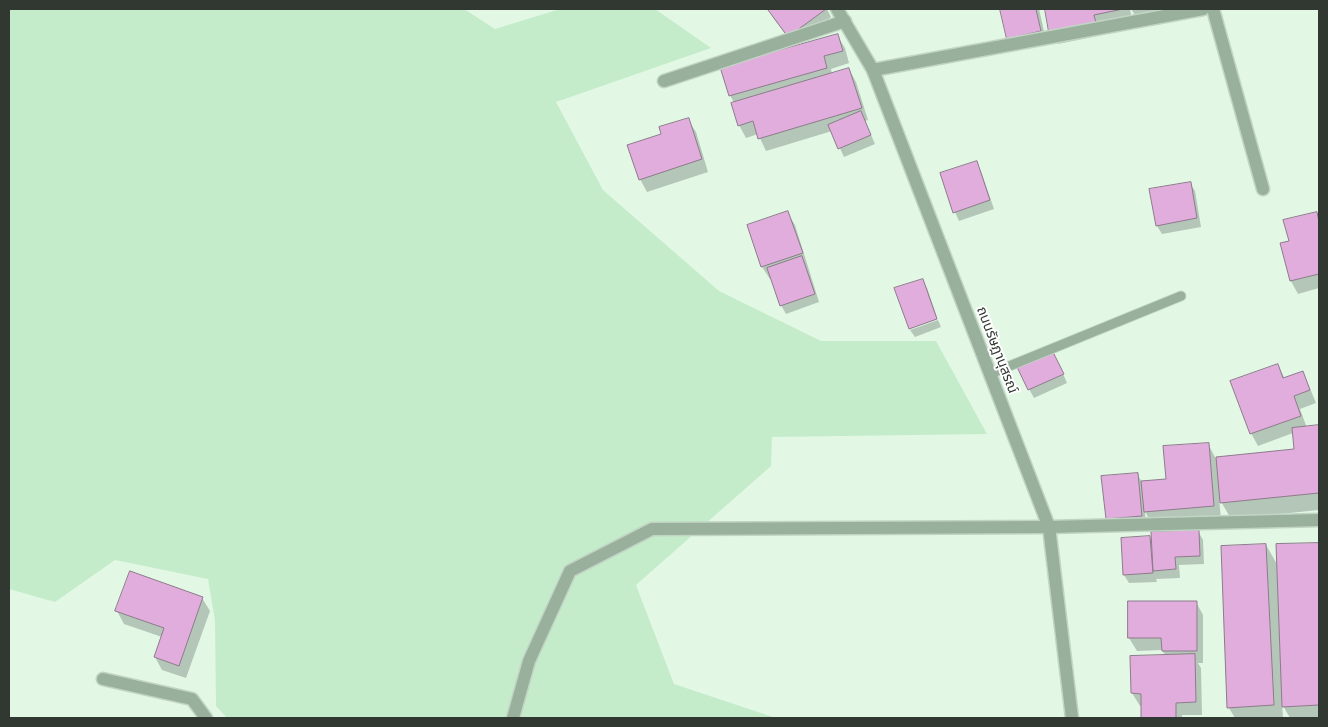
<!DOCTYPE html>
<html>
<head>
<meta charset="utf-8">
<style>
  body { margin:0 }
  #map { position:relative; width:1328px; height:727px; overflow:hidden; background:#e2f8e5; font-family:"Work Sans",sans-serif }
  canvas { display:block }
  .frame { position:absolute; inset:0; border:10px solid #303831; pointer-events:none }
</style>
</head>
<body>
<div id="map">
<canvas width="1328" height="727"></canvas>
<div class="frame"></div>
</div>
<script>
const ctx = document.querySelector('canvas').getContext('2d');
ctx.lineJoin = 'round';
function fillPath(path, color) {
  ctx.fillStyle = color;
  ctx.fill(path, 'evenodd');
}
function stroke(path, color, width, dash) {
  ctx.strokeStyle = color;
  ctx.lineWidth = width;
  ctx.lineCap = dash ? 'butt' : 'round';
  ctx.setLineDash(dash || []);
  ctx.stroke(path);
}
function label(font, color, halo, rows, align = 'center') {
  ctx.font = font + ' "Work Sans","Noto Sans Thai",sans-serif';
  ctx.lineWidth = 4;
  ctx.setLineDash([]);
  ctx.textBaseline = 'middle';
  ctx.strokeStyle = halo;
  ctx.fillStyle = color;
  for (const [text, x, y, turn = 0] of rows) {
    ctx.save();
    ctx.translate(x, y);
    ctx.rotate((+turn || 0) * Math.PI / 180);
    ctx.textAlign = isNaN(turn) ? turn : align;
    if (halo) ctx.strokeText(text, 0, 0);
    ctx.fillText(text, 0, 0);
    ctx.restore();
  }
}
const green = new Path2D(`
  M9 9H464L495 29 560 9H655L711 48 556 102 603 190 719 291 821 341H936L987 434 772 437 771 466 636 585 674 684 776 718H227L216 706 215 621 208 579 115 560 55 602 9 589Z`);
const shadow = new Path2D(`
  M772 9H827L831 17 794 45 774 19 769 11Z
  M1001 9H1039L1047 44 1015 51 1008 38Z
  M1046 9H1130L1132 21 1101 27 1102 35 1058 44 1051 32Z
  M1131 9H1158L1159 15 1137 18Z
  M837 35 845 48 849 63 831 69 832 74 849 69 856 82 868 120 865 121 875 144 844 157 832 131 766 151 758 134 746 138 739 125 734 103 730 95Z
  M688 120 696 132 708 172 647 192 640 179 663 135Z
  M976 163 981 171 994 209 959 221 955 212Z
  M1190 183 1195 191 1201 227 1162 234 1157 226Z
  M787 212 795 225 819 302 786 314 781 305 772 278 770 279 762 267 749 225Z
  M1316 213 1319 219V288L1298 294 1291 281 1282 244 1290 242Z
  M922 280 927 288 937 317 909 327Z
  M938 320 941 327 915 337 910 330Z
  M1058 362 1067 383 1034 398 1029 389Z
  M1278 365 1285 379 1302 373 1309 386 1316 403 1300 409 1307 428 1319 427V510L1231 519 1219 498 1221 519 1152 525 1145 511 1146 524 1112 527 1107 519 1137 474 1142 482 1167 480 1208 444 1216 459 1295 451 1293 433 1258 446 1251 433Z
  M1198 531 1203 540 1204 564 1179 565 1180 578 1156 579 1157 582 1129 583 1124 575 1150 538 1153 544Z
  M1319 544V718H1290L1282 704 1283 718H1235L1229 708 1222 547 1266 545 1278 566 1277 546Z
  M202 598 210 611 186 678 162 670 155 657 162 637 124 624 117 611Z
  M1196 602 1203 615V663H1198L1201 668 1202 715H1182V718H1143L1142 706H1140L1132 693V657L1166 656 1162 650 1137 651 1129 638Z`);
const building = new Path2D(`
  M770 9H826L788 37 768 10Z
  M1000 9H1036L1041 31 1007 39Z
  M1045 9H1123L1094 15 1096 23 1049 32Z
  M838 34 843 51 824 56 827 68 729 96 720 67Z
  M849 68 862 108 758 139 753 121 738 126 731 103Z
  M861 111 871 135 838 149 828 125Z
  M689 118 702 159 639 180 627 145 661 134 659 127Z
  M977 161 990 200 953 213 940 173Z
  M1191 182 1197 218 1156 226 1149 189Z
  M788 211 803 253 761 267 747 225Z
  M1317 212 1319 222V274L1290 281 1280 243 1289 241 1283 220Z
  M802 256 815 294 780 306 767 268Z
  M923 279 937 319 909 329 894 288Z
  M1053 352 1064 374 1028 390 1017 367Z
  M1278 364 1283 378 1303 371 1310 390 1294 396 1301 416 1250 434 1230 381Z
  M1319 425V493L1220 503 1216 457 1294 449 1292 428Z
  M1209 443 1214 506 1144 512 1141 481 1166 479 1163 446Z
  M1138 473 1142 516 1106 519 1101 476Z
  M1199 530 1200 556 1175 557 1176 569 1153 571 1151 532Z
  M1150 536 1153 573 1123 575 1121 538Z
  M1319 543V705L1282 707 1276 544Z
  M1266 544 1274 705 1227 708 1221 546Z
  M130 571 203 597 179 666 154 657 164 628 115 611Z
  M1128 601H1197V651H1162L1161 638H1128Z
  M1195 654 1196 702 1176 703V718H1141V694L1131 693 1130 656Z`);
const service = new Path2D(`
  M990 374 1181 296`);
const minor = new Path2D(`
  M1213 9 1263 189
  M873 70 1203 9
  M664 81 845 21
  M103 679 192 699 206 718
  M513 718 529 661 570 571 652 529 1049 527 1319 520`);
const tertiary = new Path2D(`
  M837 9 873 70 1049 527 1072 718`);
const streetNames = [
  ["ถนนรัษฎานุสรณ์",997,350,69]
];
fillPath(green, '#c5ecca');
fillPath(shadow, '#0003');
fillPath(building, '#e1addc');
stroke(building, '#8d7a8b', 1);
stroke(service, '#c2d5c5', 11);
stroke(minor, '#c2d5c5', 15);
stroke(tertiary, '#c2d5c5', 15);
stroke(service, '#99b09c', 9);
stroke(minor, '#99b09c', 12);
stroke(tertiary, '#99b09c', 12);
label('14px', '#303831', '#fefefe', streetNames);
</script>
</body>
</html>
